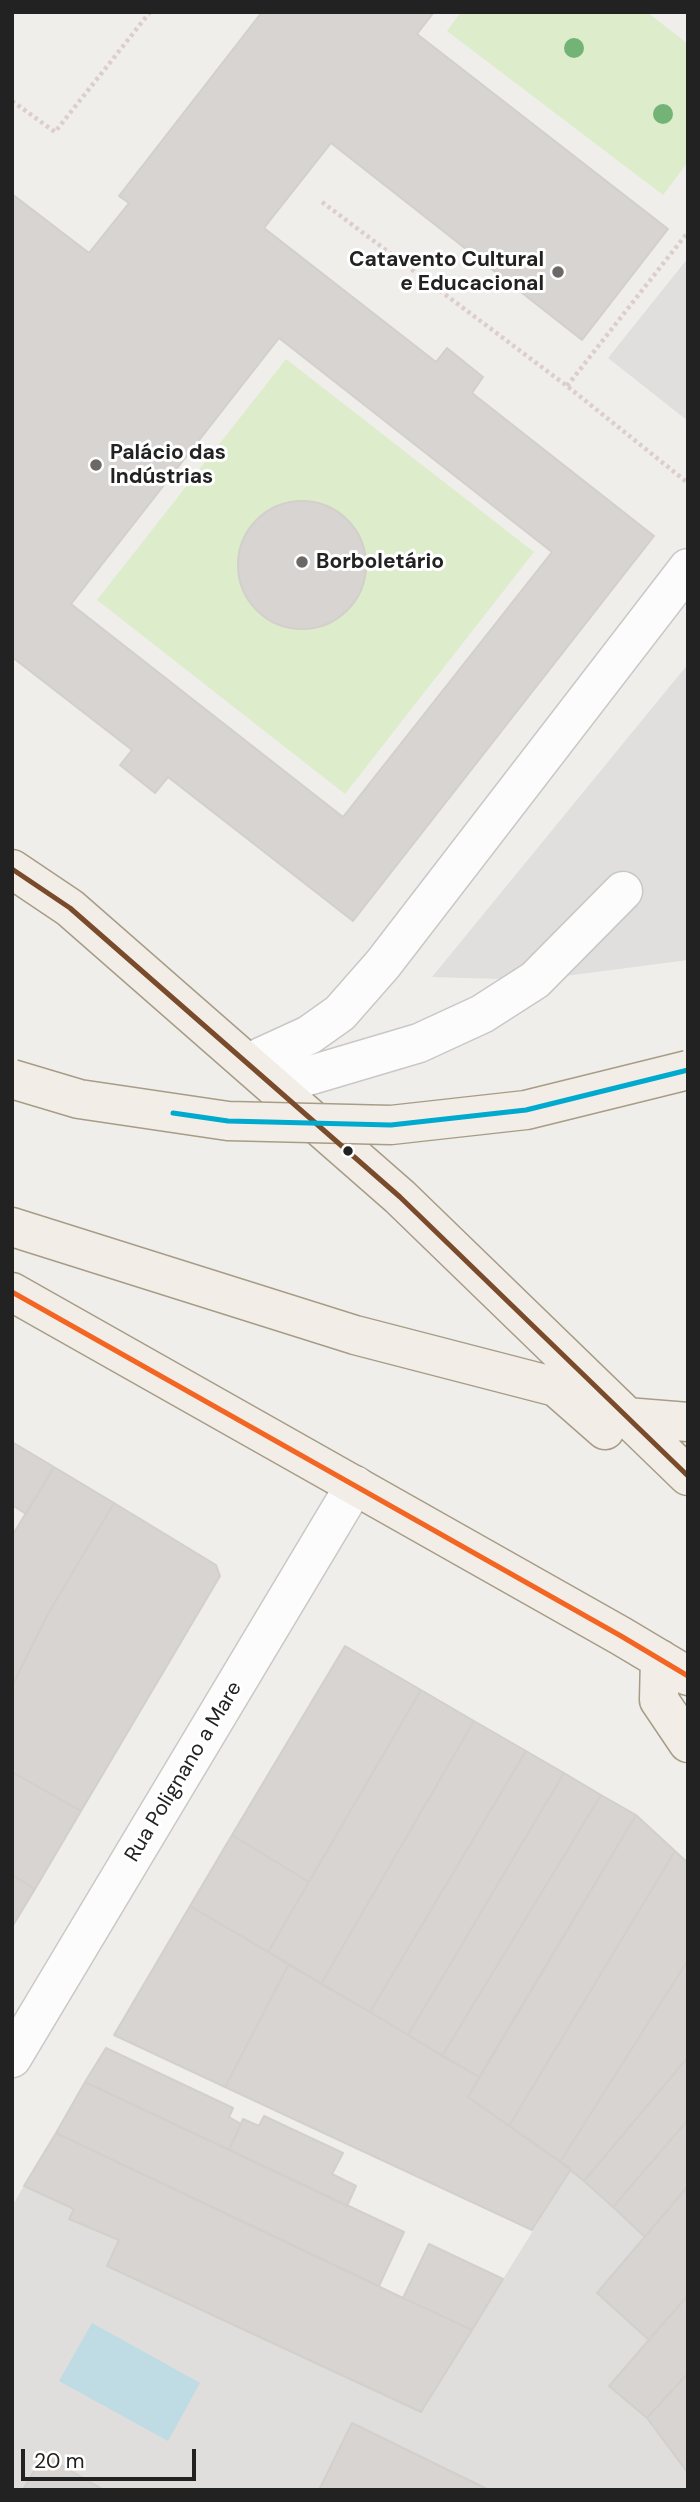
<!DOCTYPE html>
<html>
<head>
<meta charset="utf-8">
<style>
  body { margin:0 }
  #map { position:relative; width:700px; height:2502px; overflow:hidden; background:#f0eeeb; font-family:"DM Sans",sans-serif }
  canvas { display:block }
  .frame { position:absolute; inset:0; border:14px solid #222; pointer-events:none }
  .scale { position:absolute; left:21px; top:2449px; width:175px; height:32px; box-sizing:border-box; border:4px solid #222; border-top:0; padding-left:9px; font-size:21px; line-height:24px; white-space:nowrap; color:#222; -webkit-text-stroke:5px #fff; paint-order:stroke }
</style>
</head>
<body>
<div id="map">
<canvas width="700" height="2502"></canvas>
<div class="frame"></div>
<div class="scale">20 m</div>
</div>
<script>
const ctx = document.querySelector('canvas').getContext('2d');
ctx.lineJoin = 'round';
function fillPath(path, color) {
  ctx.fillStyle = color;
  ctx.fill(path, 'evenodd');
}
function stroke(path, color, width, dash) {
  ctx.strokeStyle = color;
  ctx.lineWidth = width;
  ctx.lineCap = dash ? 'butt' : 'round';
  ctx.setLineDash(dash || []);
  ctx.stroke(path);
}
function label(font, color, halo, rows, align = 'center') {
  ctx.font = font + ' "DM Sans",sans-serif';
  ctx.lineWidth = 6;
  ctx.setLineDash([]);
  ctx.textBaseline = 'middle';
  ctx.strokeStyle = halo;
  ctx.fillStyle = color;
  for (const [text, x, y, turn = 0] of rows) {
    ctx.save();
    ctx.translate(x, y);
    ctx.rotate((+turn || 0) * Math.PI / 180);
    ctx.textAlign = isNaN(turn) ? turn : align;
    if (halo) ctx.strokeText(text, 0, 0);
    ctx.fillText(text, 0, 0);
    ctx.restore();
  }
}
const residential = new Path2D(`
  M571 2169 645 2237 597 2293 649 2340 609 2386 647 2418 688 2473V2490H12V2206L24 2186 74 2209 70 2219 119 2240 108 2266 421 2412Z`);
const grass = new Path2D(`
  M461 12H647L688 44V162L663 195 447 31Z
  M286 359 534 552 345 794 97 600Z`);
const parking = new Path2D(`
  M688 258V421L608 358Z
  M688 664V960L535 980 432 977Z`);
const water = new Path2D(`
  M92 2323 200 2383 168 2441 59 2381Z`);
const building = new Path2D(`
  M262 12H434L417 34 668 229 582 340 331 143 264 228 436 362 447 348 483 377 472 393 654 536 353 921 168 777 155 793 120 765 132 750 12 657V194L89 253 129 203 119 196ZM279 338 552 552 343 817 71 604Z
  M238 565a64 64 0 1 1 128 0a64 64 0 1 1-128 0Z
  M12 1442 54 1467 26 1514 12 1505Z
  M54 1467 114 1503 48 1614 12 1686V1536Z
  M114 1503 216 1565 220 1576 81 1811 12 1772V1686L48 1614Z
  M345 1646 421 1690 309 1882 232 1835Z
  M421 1690 474 1721 321 1984 268 1952Z
  M474 1721 526 1751 370 2012 321 1984Z
  M526 1751 564 1773 408 2035 370 2012Z
  M12 1772 81 1811 35 1889 12 1875Z
  M564 1773 601 1795 442 2056 408 2035Z
  M601 1795 636 1815 479 2077 442 2056Z
  M636 1815 675 1851 509 2126 468 2097Z
  M232 1835 309 1882 268 1952 190 1906Z
  M675 1851 688 1863V1960L560 2162 509 2126Z
  M12 1875 35 1889 12 1927Z
  M190 1906 289 1964 225 2087 114 2035Z
  M688 1960V2057L584 2181 560 2162Z
  M289 1964 479 2077 468 2097 571 2169 532 2230 225 2087Z
  M106 2048 233 2108 229 2117 241 2124 229 2150 85 2082Z
  M688 2057V2120L613 2207 584 2181Z
  M85 2082 404 2232 379 2286 56 2133Z
  M264 2116 343 2153 332 2174 356 2186 347 2206 229 2150 243 2119 259 2126Z
  M688 2120V2186L645 2237 613 2207Z
  M56 2133 403 2298 472 2330 421 2412 107 2266 119 2240 69 2219 74 2209 24 2186Z
  M688 2186V2295L649 2340 597 2293Z
  M429 2244 503 2279 472 2330 403 2298Z
  M688 2295V2373L647 2418 609 2386Z
  M688 2373V2473L647 2418Z
  M352 2423 489 2490H319Z
  M43 2455 104 2490H23Z`);
const path = new Path2D(`
  M12 101 55 132 150 12
  M322 202 567 386 688 483
  M567 386 688 232`);
const minor = new Path2D(`
  M248 1063 309 1035 340 1013 383 964 688 568
  M274 1086 419 1043 482 1014 535 980 623 891
  M12 2058 355 1485`);
const major = new Path2D(`
  M12 869 70 908 400 1197 688 1476
  M12 1227 355 1335 556 1387 605 1430
  M12 1292 621 1636 688 1676
  M626 1417 688 1422
  M660 1659 659 1700 688 1743`);
const majorBridge = new Path2D(`
  M12 1079 79 1099 228 1121 391 1125 526 1110 688 1070`);
const bus1 = new Path2D(`
  M12 869 70 908 400 1197 688 1476`);
const bus2 = new Path2D(`
  M173 1113 228 1121 391 1125 526 1110 688 1070`);
const bus3 = new Path2D(`
  M12 1292 621 1636 688 1676`);
const trees = [
  [574,48],
  [663,114]
];
const markers = [
  [558,272,7,"#6a6968"],
  [96,465,7,"#6a6968"],
  [302,562,7,"#6a6968"],
  [348,1151,6,"#222"]
];
const poiNames = [
  ["Catavento Cultural",544,260,"right"],
  ["e Educacional",544,284,"right"],
  ["Palácio das",110,453],
  ["Indústrias",110,477],
  ["Borboletário",316,562]
];
const streetNames = [
  ["Rua Polignano a Mare",184,1772,-59]
];
fillPath(residential, '#dfdedc');
fillPath(grass, '#ddeccb');
fillPath(parking, '#e0dfde');
fillPath(water, '#bfdbe3');
fillPath(building, '#d7d4d2');
stroke(building, '#d3d0cc', 2);
stroke(minor, '#c9c8c7', 41);
stroke(major, '#a79c86', 41);
stroke(path, '#dccecd', 4.5, [3.5, 3.5]);
stroke(minor, '#fdfcfc', 38);
stroke(major, '#f3ede7', 38);
stroke(majorBridge, '#a79c86', 41, []);
stroke(majorBridge, '#f3ede7', 38);
stroke(bus1, '#7a4b2a', 5);
stroke(bus2, '#00a9ce', 5);
stroke(bus3, '#f26522', 5);
ctx.fillStyle = '#73b476';
for (const [x, y] of trees) {
  ctx.beginPath();
  ctx.arc(x, y, 10, 0, 2 * Math.PI);
  ctx.fill();
}
for (const [x, y, r, color] of markers) {
  const dot = new Path2D();
  dot.arc(x, y, r, 0, 2 * Math.PI);
  ctx.fillStyle = color;
  ctx.fill(dot);
  stroke(dot, '#fff', 2.5);
}
label('bold 21px', '#222', '#fff', poiNames, 'left');
label('21px', '#222', '#fff', streetNames);
</script>
</body>
</html>
